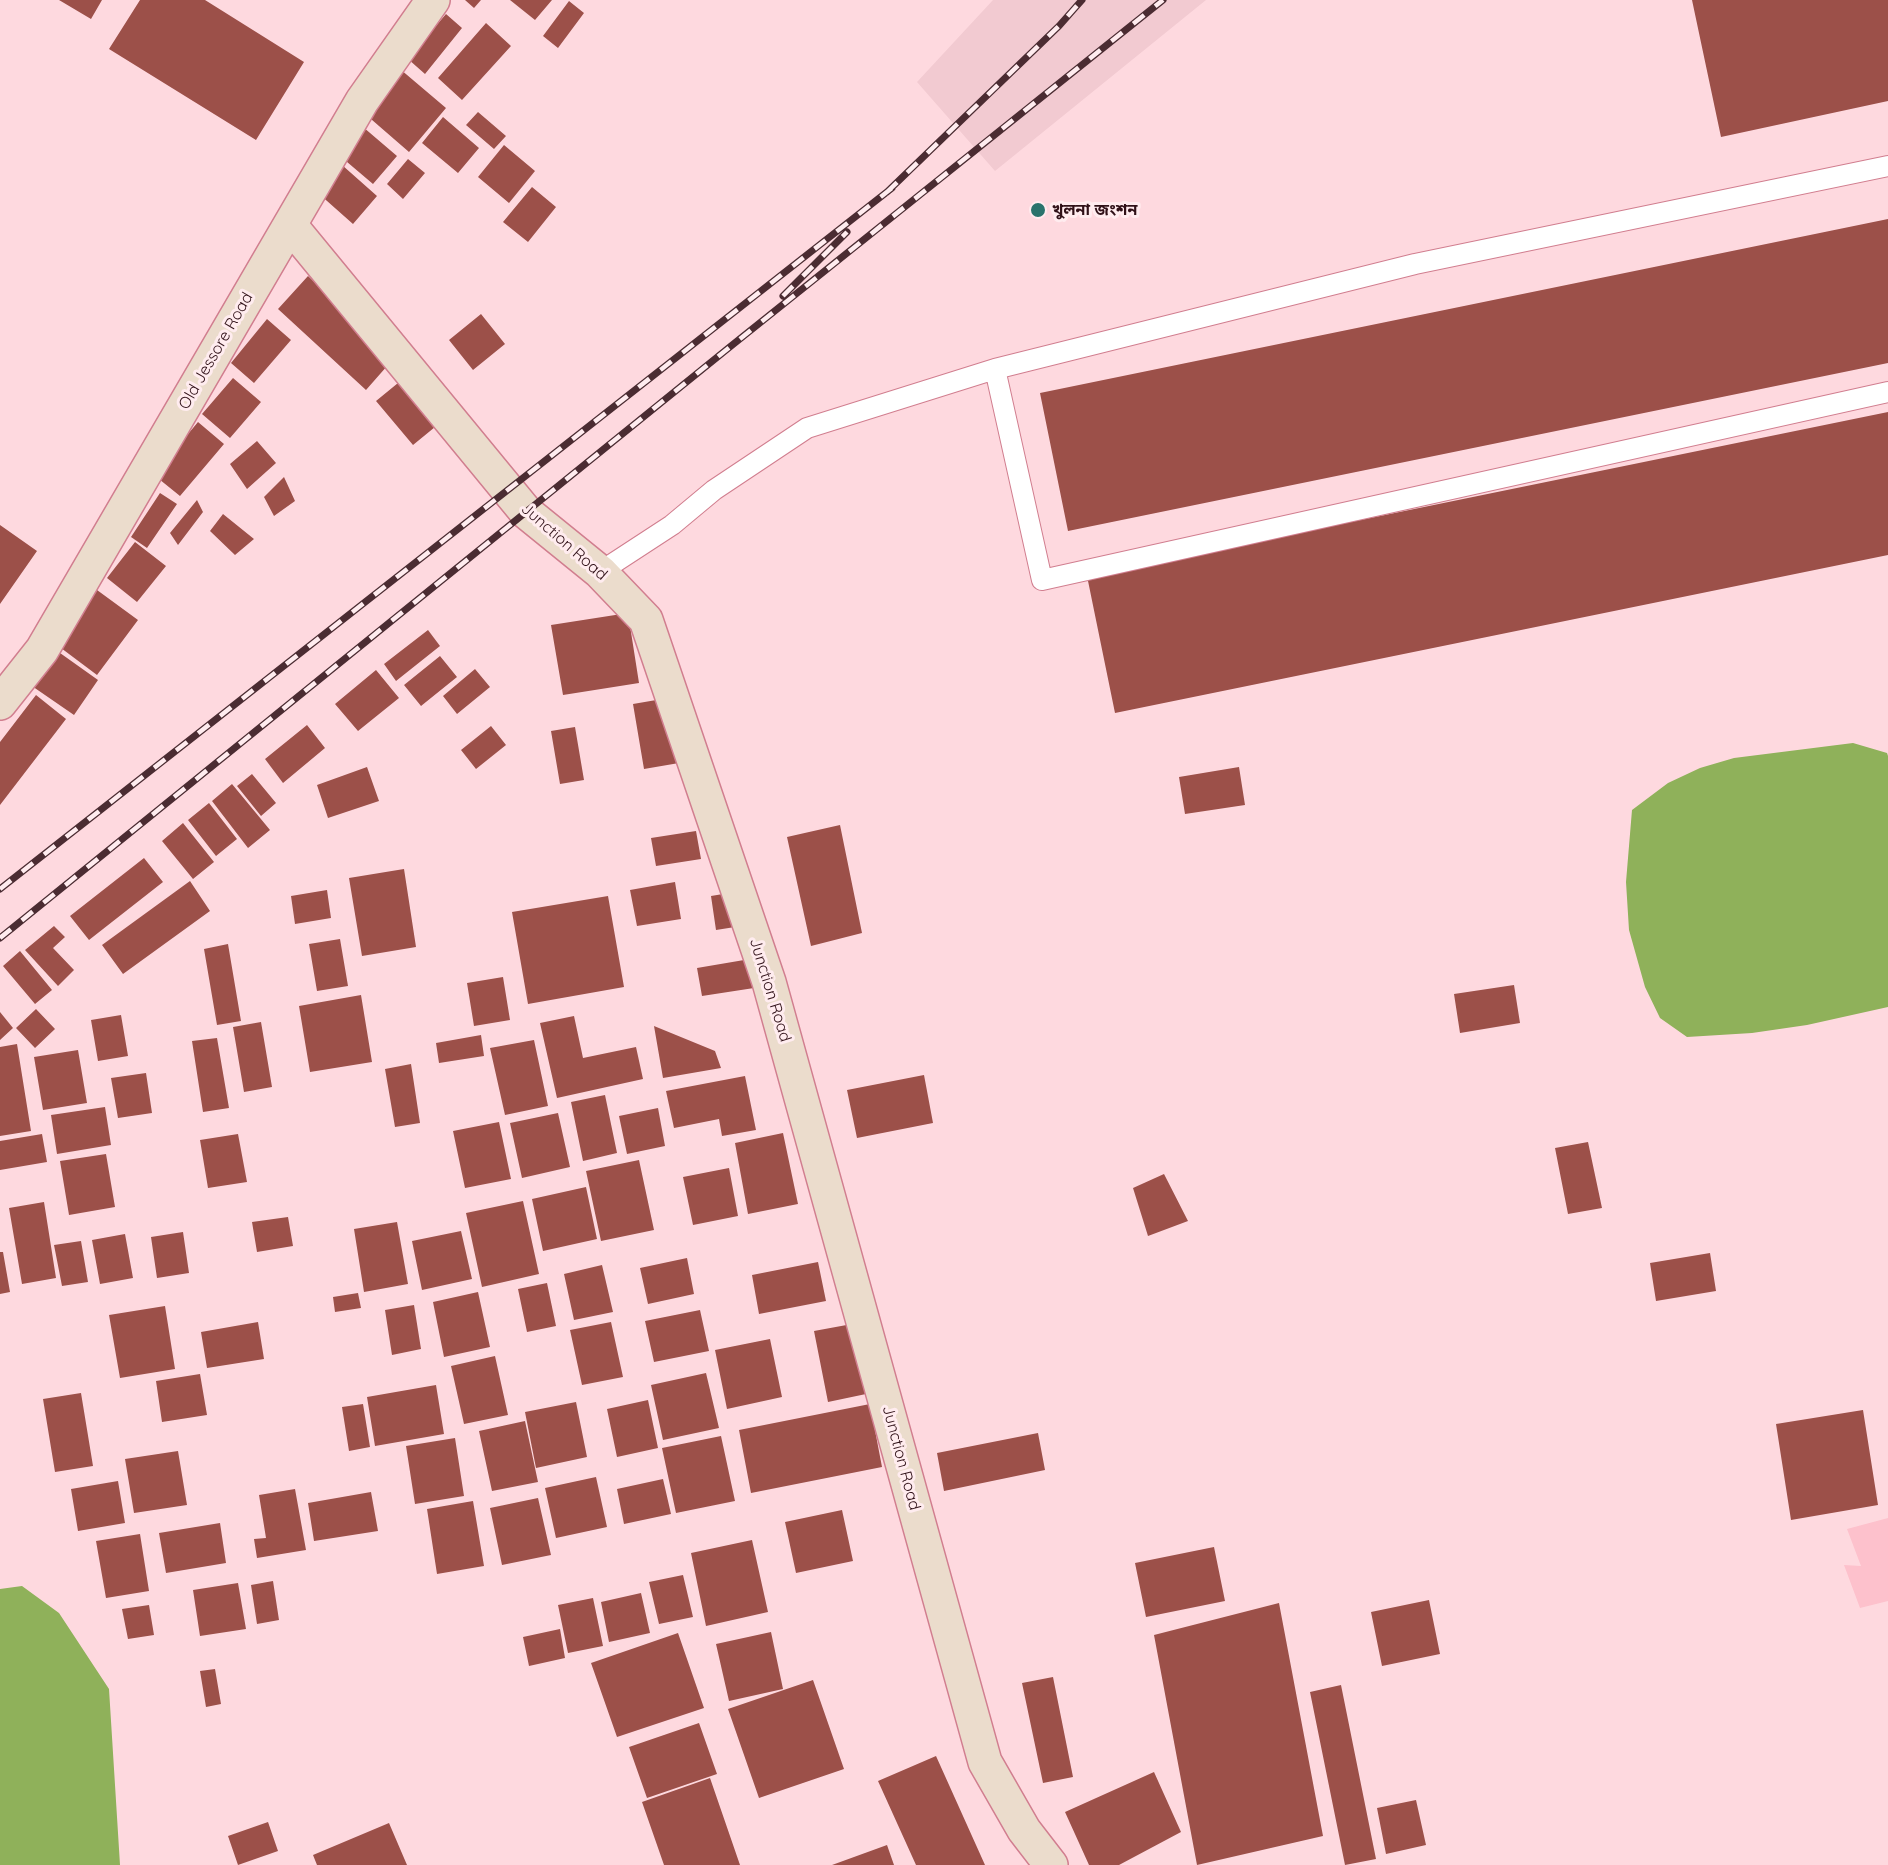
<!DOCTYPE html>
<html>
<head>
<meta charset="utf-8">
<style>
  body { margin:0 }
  canvas { display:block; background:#fed9df }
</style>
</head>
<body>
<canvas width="1888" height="1865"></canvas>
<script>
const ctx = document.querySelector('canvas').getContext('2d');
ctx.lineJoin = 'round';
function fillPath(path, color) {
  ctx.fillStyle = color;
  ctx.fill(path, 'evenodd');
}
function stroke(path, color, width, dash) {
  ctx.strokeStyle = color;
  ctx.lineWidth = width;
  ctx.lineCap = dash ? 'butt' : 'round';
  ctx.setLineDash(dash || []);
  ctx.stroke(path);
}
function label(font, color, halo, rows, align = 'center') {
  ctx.font = font + ' Quicksand,"Noto Sans Bengali",sans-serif';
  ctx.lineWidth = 6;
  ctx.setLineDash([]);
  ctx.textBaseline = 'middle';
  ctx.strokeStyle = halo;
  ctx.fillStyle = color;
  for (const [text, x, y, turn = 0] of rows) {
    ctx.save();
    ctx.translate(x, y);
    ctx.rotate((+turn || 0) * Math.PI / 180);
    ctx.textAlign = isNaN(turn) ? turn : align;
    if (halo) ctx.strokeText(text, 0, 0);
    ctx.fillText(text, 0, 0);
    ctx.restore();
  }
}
const built = new Path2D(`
  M993 0H1206L995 171 917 82Z`);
const green = new Path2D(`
  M1888 1518V1601L1860 1608 1844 1565 1861 1566 1847 1529Z`);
const water = new Path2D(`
  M1853 743 1887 753 1888 756V1007L1807 1025 1752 1033 1687 1037 1660 1018 1645 987 1629 930 1626 882 1632 810 1668 783 1700 768 1734 758Z
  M22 1586 59 1613 109 1689 120 1865H0V1589Z`);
const building = new Path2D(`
  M59 0H102L91 19Z
  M140 0H205L304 62 256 140 109 49Z
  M465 0H481L474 8Z
  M510 0H552L535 20Z
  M1692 0H1888V101L1721 137Z
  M569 1 584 13 558 48 543 36Z
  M446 14 462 28 425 74 408 59Z
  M486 23 511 46 462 100 438 78Z
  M400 69 446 108 409 152 364 113Z
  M478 112 506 136 494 149 466 125Z
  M443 117 479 148 458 173 422 143Z
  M363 127 397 156 373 184 340 156Z
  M504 145 535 171 509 203 478 177Z
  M408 159 425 173 403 199 387 184Z
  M342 165 377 196 353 224 318 193Z
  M532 187 556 207 528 242 503 222Z
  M1888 219V363L1068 531 1040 393Z
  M308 276 395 357 366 390 278 309Z
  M481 314 505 344 473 370 449 340Z
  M267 319 291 340 254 383 231 363Z
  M233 378 261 402 230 438 202 414Z
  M398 383 435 427 413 445 376 401Z
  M1888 412V555L1115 713 1087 576Z
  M198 422 224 444 180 496 154 475Z
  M257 441 276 463 247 489 230 464Z
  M284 477 295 501 274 516 264 497Z
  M160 493 177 504 147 548 131 537Z
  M197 500 203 512 178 545 170 533Z
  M223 514 254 539 235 555 210 531Z
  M0 525 37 551 0 604Z
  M135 542 166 566 137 602 107 578Z
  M97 590 138 620 97 675 57 645Z
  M628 613 639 683 563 695 551 625Z
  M428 630 440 646 396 681 384 664Z
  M53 648 98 680 74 715 29 684Z
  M440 656 457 677 421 706 404 685Z
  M475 669 490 687 457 714 443 696Z
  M376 670 399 698 358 731 335 704Z
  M36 695 66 719 0 805V742Z
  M668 698 679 763 644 769 633 704Z
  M307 725 325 748 283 783 265 759Z
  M491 726 506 745 476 769 461 750Z
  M575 727 584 780 560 784 551 731Z
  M367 767 379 801 328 818 317 785Z
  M1239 767 1245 805 1185 814 1179 777Z
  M252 774 276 803 261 816 237 786Z
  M232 784 270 830 248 848 212 801Z
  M209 803 237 839 216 856 188 820Z
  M183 823 214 862 193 879 162 841Z
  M840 825 862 933 811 946 787 837Z
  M696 831 701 859 656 866 651 838Z
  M144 858 163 882 89 940 70 916Z
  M404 869 416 947 362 956 349 878Z
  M190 881 210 911 123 974 102 945Z
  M675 882 681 919 637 926 630 890Z
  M327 890 331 918 295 924 291 896Z
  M729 893 735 927 716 930 711 896Z
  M608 896 624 987 528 1004 512 912Z
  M54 926 65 937 53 948 74 970 58 986 25 950Z
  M340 939 348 986 317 991 309 944Z
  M228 944 241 1021 217 1025 204 949Z
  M20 951 52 990 35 1004 3 966Z
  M750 959 754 988 702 996 697 968Z
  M503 977 510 1020 474 1026 467 983Z
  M1514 985 1520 1023 1460 1033 1454 994Z
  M361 995 372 1062 310 1072 299 1006Z
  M36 1009 55 1029 35 1048 16 1028Z
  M0 1012 13 1028 0 1040Z
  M121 1015 128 1056 98 1061 91 1020Z
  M574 1016 583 1058 636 1047 643 1079 557 1098 540 1023Z
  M261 1022 272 1087 244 1092 233 1027Z
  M654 1026 715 1051 721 1068 663 1078Z
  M481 1035 484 1056 439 1063 436 1043Z
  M217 1038 229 1108 203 1112 192 1041Z
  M534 1040 548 1106 505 1115 490 1048Z
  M17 1044 31 1131 0 1136V1047Z
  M78 1050 87 1103 43 1110 34 1057Z
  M411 1064 420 1123 395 1127 385 1069Z
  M146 1073 152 1113 118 1118 111 1078Z
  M924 1075 933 1123 857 1138 847 1090Z
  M745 1076 756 1130 722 1136 719 1119 674 1128 666 1091Z
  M605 1095 617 1153 583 1161 571 1102Z
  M105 1107 111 1145 57 1154 51 1115Z
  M658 1108 665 1146 627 1154 619 1116Z
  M558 1113 570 1167 522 1178 510 1123Z
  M499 1122 511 1179 465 1188 453 1131Z
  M783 1133 798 1204 748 1214 735 1143Z
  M42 1134 47 1162 0 1170V1141Z
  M238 1134 247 1182 208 1188 200 1140Z
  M1588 1142 1602 1208 1568 1214 1555 1148Z
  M106 1154 115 1207 69 1215 60 1161Z
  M639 1160 654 1230 601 1241 586 1171Z
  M729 1168 738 1216 693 1225 683 1177Z
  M1164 1174 1188 1221 1148 1236 1133 1188Z
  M586 1187 597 1239 543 1251 532 1199Z
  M523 1201 539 1274 482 1287 466 1213Z
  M44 1202 56 1278 22 1284 9 1208Z
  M288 1217 293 1246 257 1252 252 1222Z
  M397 1222 408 1284 364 1292 354 1229Z
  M461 1231 472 1279 422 1290 412 1241Z
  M183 1232 189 1273 157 1278 151 1237Z
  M125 1234 133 1278 100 1284 92 1240Z
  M81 1241 88 1282 62 1286 54 1245Z
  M0 1252H3L10 1292 0 1294Z
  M1710 1253 1716 1291 1656 1301 1650 1263Z
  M687 1258 694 1294 648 1304 640 1268Z
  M818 1262 826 1301 759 1314 752 1275Z
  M602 1265 613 1312 574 1320 564 1274Z
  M547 1283 556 1326 527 1332 518 1289Z
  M478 1292 490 1347 444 1357 433 1302Z
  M358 1293 361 1308 335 1312 333 1297Z
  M414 1305 421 1349 392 1355 385 1310Z
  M165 1306 175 1369 120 1378 109 1315Z
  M700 1310 709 1351 654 1362 645 1321Z
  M258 1322 264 1359 207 1368 201 1332Z
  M611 1322 623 1377 582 1385 570 1330Z
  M852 1324 866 1394 828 1402 814 1331Z
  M770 1339 782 1397 727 1409 715 1350Z
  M495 1356 508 1415 464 1424 451 1366Z
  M706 1373 719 1428 663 1440 651 1385Z
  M200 1374 207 1415 162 1422 156 1381Z
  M436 1385 444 1434 375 1446 367 1397Z
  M81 1393 93 1466 55 1472 43 1399Z
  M648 1400 658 1448 617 1457 607 1409Z
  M576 1402 587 1457 536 1468 525 1412Z
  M363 1404 370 1447 349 1451 342 1407Z
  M870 1404 882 1467 751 1493 739 1430Z
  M1863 1410 1878 1505 1791 1520 1776 1424Z
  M525 1421 538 1482 492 1491 479 1431Z
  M1038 1433 1045 1470 944 1491 937 1453Z
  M721 1436 735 1501 676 1513 662 1448Z
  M455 1438 464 1496 415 1504 406 1446Z
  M178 1451 187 1505 134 1513 125 1459Z
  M596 1477 607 1527 556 1538 545 1488Z
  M663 1479 671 1514 624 1524 617 1489Z
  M118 1481 125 1523 78 1531 71 1489Z
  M295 1489 306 1550 257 1558 254 1539 266 1538 259 1495Z
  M371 1492 378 1531 314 1541 308 1503Z
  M538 1498 551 1555 502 1565 490 1508Z
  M473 1501 484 1566 437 1574 427 1509Z
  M842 1510 853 1561 796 1573 785 1522Z
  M220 1523 226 1563 166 1573 159 1533Z
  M140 1534 149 1591 106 1598 96 1541Z
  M752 1540 768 1612 706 1626 691 1553Z
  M1214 1547 1225 1601 1146 1617 1135 1563Z
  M683 1575 693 1617 659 1624 649 1582Z
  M273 1581 279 1620 257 1624 251 1585Z
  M238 1583 246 1629 200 1636 193 1590Z
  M641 1593 650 1633 609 1642 601 1602Z
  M593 1598 603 1646 568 1653 558 1605Z
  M1429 1600 1440 1654 1382 1666 1371 1612Z
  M1279 1603 1323 1836 1197 1865 1154 1635Z
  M149 1605 154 1635 128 1639 122 1609Z
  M560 1629 565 1658 529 1666 523 1637Z
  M771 1632 783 1689 729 1701 716 1644Z
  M678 1633 704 1708 617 1737 591 1663Z
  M215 1669 221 1704 206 1707 200 1671Z
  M1053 1677 1073 1777 1043 1783 1022 1683Z
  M813 1680 844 1769 759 1798 728 1709Z
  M1341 1685 1376 1859 1345 1865 1310 1692Z
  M699 1723 717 1774 647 1798 629 1747Z
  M936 1756 985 1865H916L878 1781Z
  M1154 1772 1181 1832 1119 1865H1089L1065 1812Z
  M710 1778 740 1865H664L642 1802Z
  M1416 1800 1426 1845 1386 1854 1377 1808Z
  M268 1822 278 1851 238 1865 228 1836Z
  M389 1823 407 1865H317L313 1855Z
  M887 1845 894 1865H832Z`);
const service = new Path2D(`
  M995 369 1042 580 1888 392
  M600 572 672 525 714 490 807 428 995 369 1415 264 1888 166`);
const secondary = new Path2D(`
  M290 225 526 512 600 572 646 620 769 982 985 1762 1024 1830 1051 1865
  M0 703 42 650 362 101 433 0`);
const rail = new Path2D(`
  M887 192 1059 26 1082 0
  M783 296 847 232
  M0 889 892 188
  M0 938 731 346 1163 0`);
const markers = [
  [1038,210,8,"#2a736c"]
];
const poiNames = [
  ["খুলনা জংশন",1052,210]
];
const streetNames = [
  ["Old Jessore Road",216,351,-60],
  ["Junction Road",564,542,41],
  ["Junction Road",770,990,73],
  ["Junction Road",901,1458,75]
];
fillPath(built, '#f2cad1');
fillPath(green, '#fdc1cc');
fillPath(water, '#8fb15a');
fillPath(building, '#9c5049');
stroke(service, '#d17e8f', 22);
stroke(secondary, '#d17e8f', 36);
stroke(service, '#fff', 20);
stroke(secondary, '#ebdccc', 33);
stroke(rail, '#4b2c32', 7);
stroke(rail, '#ffecef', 4.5, [14]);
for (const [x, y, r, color] of markers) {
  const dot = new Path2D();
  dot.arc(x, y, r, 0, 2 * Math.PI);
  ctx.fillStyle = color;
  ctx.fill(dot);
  stroke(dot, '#ffecef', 2);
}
label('bold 16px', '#301118', '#ffecef', poiNames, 'left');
label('16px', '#301118', '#ffecef', streetNames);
</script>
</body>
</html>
